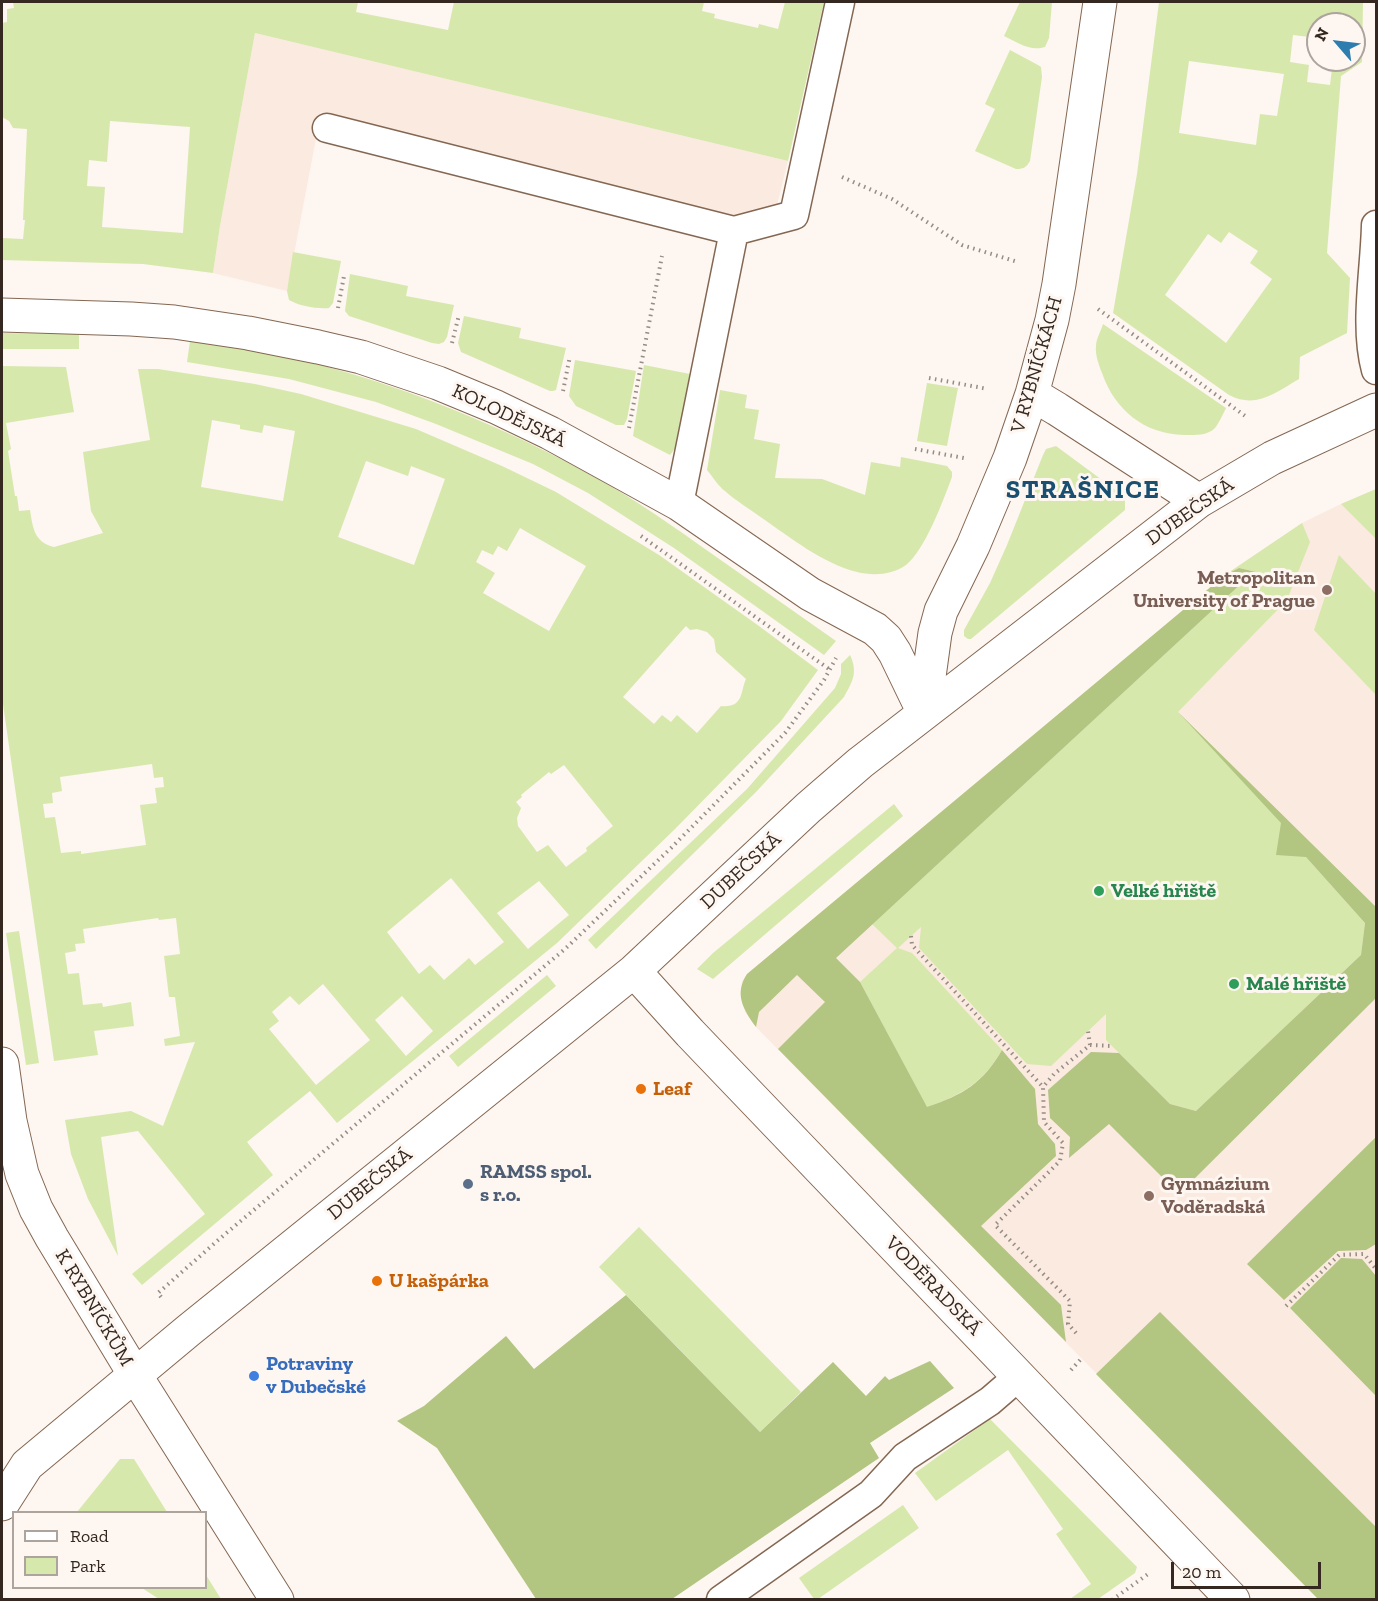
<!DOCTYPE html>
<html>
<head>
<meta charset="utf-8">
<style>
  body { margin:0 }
  #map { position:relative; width:1378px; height:1601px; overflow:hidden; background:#fdf6f1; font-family:"Zilla Slab",serif }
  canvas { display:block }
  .frame { position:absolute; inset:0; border:3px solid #352820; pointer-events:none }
  .legend { position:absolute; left:12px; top:1511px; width:195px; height:78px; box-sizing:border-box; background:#fdf6f1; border:2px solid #ada49d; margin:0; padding:8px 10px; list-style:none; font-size:18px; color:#352820 }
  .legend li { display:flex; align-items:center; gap:12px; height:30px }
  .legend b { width:30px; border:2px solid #ada49d }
  .north { position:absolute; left:1306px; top:12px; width:60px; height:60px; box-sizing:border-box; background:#fdf6f1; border:2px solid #ada49d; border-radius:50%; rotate:298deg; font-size:16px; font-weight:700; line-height:24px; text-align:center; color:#352820 }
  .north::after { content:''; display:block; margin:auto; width:21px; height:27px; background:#2e7daf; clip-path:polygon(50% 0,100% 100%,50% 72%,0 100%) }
  .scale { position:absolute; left:1171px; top:1562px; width:150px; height:27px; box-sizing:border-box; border:3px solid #352820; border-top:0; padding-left:8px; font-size:18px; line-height:21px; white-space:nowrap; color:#352820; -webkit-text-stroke:4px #fdf6f1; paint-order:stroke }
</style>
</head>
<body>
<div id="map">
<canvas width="1378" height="1601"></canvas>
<div class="frame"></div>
<ul class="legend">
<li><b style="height:8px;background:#fff"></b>Road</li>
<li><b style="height:16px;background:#d7e8ad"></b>Park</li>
</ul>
<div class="north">N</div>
<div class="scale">20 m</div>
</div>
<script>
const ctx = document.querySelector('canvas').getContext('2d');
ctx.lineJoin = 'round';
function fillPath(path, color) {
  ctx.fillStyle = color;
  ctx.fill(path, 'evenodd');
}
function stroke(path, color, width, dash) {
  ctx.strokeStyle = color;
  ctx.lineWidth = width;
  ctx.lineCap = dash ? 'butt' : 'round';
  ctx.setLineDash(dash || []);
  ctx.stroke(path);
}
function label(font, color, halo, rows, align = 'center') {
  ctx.font = font + ' "Zilla Slab",serif';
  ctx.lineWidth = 6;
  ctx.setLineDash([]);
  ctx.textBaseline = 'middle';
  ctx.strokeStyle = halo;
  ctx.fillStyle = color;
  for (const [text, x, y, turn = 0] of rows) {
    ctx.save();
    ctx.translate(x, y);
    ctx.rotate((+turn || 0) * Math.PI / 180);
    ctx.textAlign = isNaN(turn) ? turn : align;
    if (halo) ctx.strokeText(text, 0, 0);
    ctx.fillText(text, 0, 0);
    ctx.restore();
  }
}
const built = new Path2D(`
  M255 33 788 161 777 205 740 217 321 112 287 291 213 273 220 226Z
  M1376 489V1599H1318L756 1027 745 1012 741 997 742 981 747 974 1225 575 1302 523 1341 504Z`);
const green = new Path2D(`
  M13 2H358L356 12 448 30 454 2H704L702 11 715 14 714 18 758 28 759 24 778 29 785 2H824L788 161 255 33 220 226 213 273 143 264 2 260V238L23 239 25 220H23L27 129 13 128 9 121 2 117V23L7 22V9L14 8ZM110 121 190 127 183 233 102 227 105 187 87 186 89 160 107 162Z
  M1020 2H1052L1049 38 1045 47C1030 52 1017 42 1004 36Z
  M1159 2H1363L1362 62 1341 76 1327 253 1350 278 1347 333 1300 357 1299 379C1275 393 1256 409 1229 395L1113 313 1137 174ZM1318 24H1354V60H1333L1330 85 1307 82 1309 65 1290 62 1293 35 1318 38ZM1189 61 1284 74 1277 116 1260 114 1256 145 1179 133ZM1229 232 1258 251 1250 263 1272 279 1226 343 1165 295 1208 234 1221 243Z
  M1010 50 1038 65 1041 67 1042 77 1030 161C1026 168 1023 169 1016 169L975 151 995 109 985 104Z
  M293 252 341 261 333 303 329 308C317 309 299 306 289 300L287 291Z
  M350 274 408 286 406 296 454 305 447 337 444 342 439 344 432 343 349 316 345 311Z
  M464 316 521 328 519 338 566 348 556 390 553 391H550L461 352 458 343Z
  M1103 324 1226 408C1223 414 1219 423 1215 428 1207 436 1195 435 1184 435 1144 434 1115 410 1102 373 1099 365 1095 355 1096 346 1096 339 1101 331 1103 324Z
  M2 333 79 334V349H2Z
  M190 341C234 348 280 354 324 366 424 393 522 435 612 487 651 510 688 537 725 563 762 589 799 615 836 641L824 655 674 548 588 493 533 464 436 424 376 402 289 379 187 362Z
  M575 360 636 371 627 419 624 425H616L576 406 569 396Z
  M644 365 690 374 677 446 670 455 633 436Z
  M2 366 66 367 74 412 6 423 11 449 8 451 15 496H17L19 511 30 510C33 528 34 542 54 547L103 533 91 511 83 452 150 440 138 369H158L255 384 301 394 416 429 502 466 556 492 659 555 759 626 818 670 781 721 675 829 557 943 337 1123 310 1091 247 1142 273 1175 142 1285 132 1274 205 1214 138 1131 101 1137 118 1256 88 1199 71 1154 65 1120 131 1111 163 1126 195 1042 165 1046 164 1039 180 1036 175 997H169L164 956 180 954 176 918 159 920 158 918 83 929 85 943 75 944 76 951 65 953 68 974 79 973 83 1005 102 1003 103 1007 131 1002 134 1026 94 1031 98 1055 54 1061 2 697ZM212 420 240 425V429L262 433 264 425 295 431 283 501 201 487ZM366 461 408 476 411 466 445 479 414 565 338 537ZM520 528 586 566 549 631 483 593 495 573 476 562 482 550 493 555 498 546 507 551ZM686 626 690 630 697 629 707 632 714 639 716 652 746 679C740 692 744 708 721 706L697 733 677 715 671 722 662 715 654 724 623 697ZM152 764 154 778 163 777 164 787 155 788 157 803 140 805 146 845 81 854V851L61 853 55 817 45 818 43 804 53 803 52 793 62 791 60 777ZM564 765 613 826 586 848 587 851 566 867 548 845 537 852 518 826 517 818 521 808 516 802 522 797 521 795 549 772 551 774ZM451 878 504 942 475 965 469 958 444 980 430 965 419 974 387 932ZM539 881 569 915 528 949 497 913ZM323 984 370 1040 316 1085 269 1029 279 1021 272 1012 290 996 299 1005ZM402 996 433 1031 406 1056 375 1020Z
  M927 383 958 388 947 446 917 441Z
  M720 390 747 395 745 408 759 410 754 439 780 444 775 478 822 479 865 495 871 462 900 467 901 457 947 466 952 472V477C943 501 925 550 906 565 892 575 873 576 857 572 822 563 791 538 762 518 750 509 736 501 725 491 718 486 713 477 707 470Z
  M1056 446 1121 494 1125 501V510L971 639H968L964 636V630L990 583 1007 545 1043 455 1046 449Z
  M1376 489V539L1341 504Z
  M1302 523 1310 542 1287 600 1178 712 1282 823 1306 857 1365 923 1361 955 1196 1111 1170 1104 1106 1040V1014L1051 1066 1027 1064 919 948 921 927 898 948 912 953 1002 1050C982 1084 963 1093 927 1108L860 982 897 948 872 924 1244 581 1256 572 1239 568 1225 575Z
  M1339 555 1376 594V695L1314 630Z
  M850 655C858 672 853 681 844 697L756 792 596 949 588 940 747 789 835 688 841 674V664Z
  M894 804 903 816 713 979 697 969 713 953Z
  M19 931 39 1063 26 1065 6 933Z
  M547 975 556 986 458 1067 449 1056Z
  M639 1227 801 1392 760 1432 599 1267Z
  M990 1419 1137 1567 1135 1573 1098 1599H1070L1091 1584 1056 1534 1063 1529 1008 1450 936 1501 915 1473Z
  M120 1459H134L167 1512H77Z
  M903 1505 919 1528 818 1599H814L799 1578Z
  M206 1575 221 1599H159L142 1588H206Z`);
const forest = new Path2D(`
  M1239 568 1256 572 1244 581 836 958 860 982 927 1107C963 1095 983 1083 1002 1050L1035 1089 1038 1124 1055 1144 1056 1156 981 1226 1061 1305 1066 1342 778 1049 825 1002 797 975 759 1012 756 1027C743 1009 734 994 747 974L1225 575Z
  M1178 712 1376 907V998L1179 1194 1109 1124 1069 1158 1070 1137 1050 1118 1048 1090 1091 1052 1119 1053 1170 1104 1196 1111 1361 955 1365 923 1306 857 1276 855 1281 823Z
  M1376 1137V1244L1366 1250 1338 1251 1284 1300 1247 1264Z
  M1341 1258 1362 1259 1376 1276V1396L1290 1308Z
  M626 1295 760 1432 833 1362 866 1396 885 1376 889 1380 930 1361 954 1388 870 1443 879 1458 672 1599H536L437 1448 397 1421 424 1406 506 1336 534 1369Z
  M1160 1312 1376 1527V1599H1318L1096 1374Z`);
const path = new Path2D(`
  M842 177 892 199 962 245 1018 262
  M338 308 344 276
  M1098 309 1248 418
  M452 343 459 315
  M929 378 988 389
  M563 391 570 356
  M629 428 662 256
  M915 449 964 458
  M641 536 829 669
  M911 936 912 945 1043 1087
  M1090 1045 1112 1046
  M161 1297 158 1293 224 1235 565 949 671 848 785 733 824 680 836 658
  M1286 1306 1339 1255 1364 1254 1376 1269
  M1076 1333 1068 1324 1070 1301 995 1225 1060 1161 1063 1143 1044 1122 1043 1087 1054 1074 1090 1045 1088 1031
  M1071 1370 1081 1359
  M1112 1600 1148 1574`);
const service = new Path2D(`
  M327 128 734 231
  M1376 225C1375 271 1364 326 1376 370
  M679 504 734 231 794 215 840 2
  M721 1600 871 1494 905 1457 990 1401 1019 1376`);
const minor = new Path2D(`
  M2 315 131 319 174 322 248 333 318 347 361 357 438 383 496 407 550 433 679 504 810 594 875 629 886 639 895 653 924 713
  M1032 394 1057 409 1199 501
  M924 713 935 633 941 611 973 546 1010 458 1032 394 1052 320 1059 284 1100 2
  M634 971 690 1033 1233 1600
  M2 1504 27 1465 189 1330 634 971 808 808 860 763 1199 501 1272 458 1376 410`);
const tertiary = new Path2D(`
  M2 1064 10 1121 22 1174 36 1209 52 1238 135 1375 277 1600`);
const markers = [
  [1327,590,6,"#8d6e63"],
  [1099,891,6,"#2e9e5b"],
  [1234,984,6,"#2e9e5b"],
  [641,1089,6,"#e8710a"],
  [468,1184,6,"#5c6f8a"],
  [1149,1196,6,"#8d6e63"],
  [377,1281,6,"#e8710a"],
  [254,1376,6,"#3f7fe0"]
];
const streetNames = [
  ["V RYBNÍČKÁCH",1037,365,-74],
  ["KOLODĚJSKÁ",509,416,25],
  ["DUBEČSKÁ",1190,512,-35],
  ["DUBEČSKÁ",741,871,-43],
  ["DUBEČSKÁ",370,1184,-39],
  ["VODĚRADSKÁ",933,1286,46],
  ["K RYBNÍČKŮM",94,1308,59]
];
const educationNames = [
  ["Metropolitan",1315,578],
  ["University of Prague",1315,601],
  ["Gymnázium",1161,1184,"left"],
  ["Voděradská",1161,1207,"left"]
];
const leisureNames = [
  ["Velké hřiště",1111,891],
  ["Malé hřiště",1246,984]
];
const foodNames = [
  ["Leaf",653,1089],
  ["U kašpárka",389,1281]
];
const serviceNames = [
  ["RAMSS spol.",480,1172],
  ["s r.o.",480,1195]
];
const shopNames = [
  ["Potraviny",266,1364],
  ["v Dubečské",266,1387]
];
const districtNames = [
  ["STRAŠNICE",1083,491]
];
fillPath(built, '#fbeadf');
fillPath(green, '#d7e8ad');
fillPath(forest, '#b2c581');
stroke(service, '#846752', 31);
stroke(minor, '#846752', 35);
stroke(tertiary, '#846752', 35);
stroke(path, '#968c85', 4, [1.5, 4.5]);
stroke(service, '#fff', 28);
stroke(minor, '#fff', 33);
stroke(tertiary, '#fff', 33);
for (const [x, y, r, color] of markers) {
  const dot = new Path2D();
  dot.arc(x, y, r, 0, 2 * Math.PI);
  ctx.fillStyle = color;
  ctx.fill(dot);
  stroke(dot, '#fdf6f1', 2);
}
label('20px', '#352820', '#fdf6f1', streetNames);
label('bold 20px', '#785e54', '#fdf6f1', educationNames, 'right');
label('bold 20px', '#27864d', '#fdf6f1', leisureNames, 'left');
label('bold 20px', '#c56008', '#fdf6f1', foodNames, 'left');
label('bold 20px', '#4e5e75', '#fdf6f1', serviceNames, 'left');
label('bold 20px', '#366cbe', '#fdf6f1', shopNames, 'left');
ctx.letterSpacing = '1.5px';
label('bold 26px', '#194f71', '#fdf6f1', districtNames);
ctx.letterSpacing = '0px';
</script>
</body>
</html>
